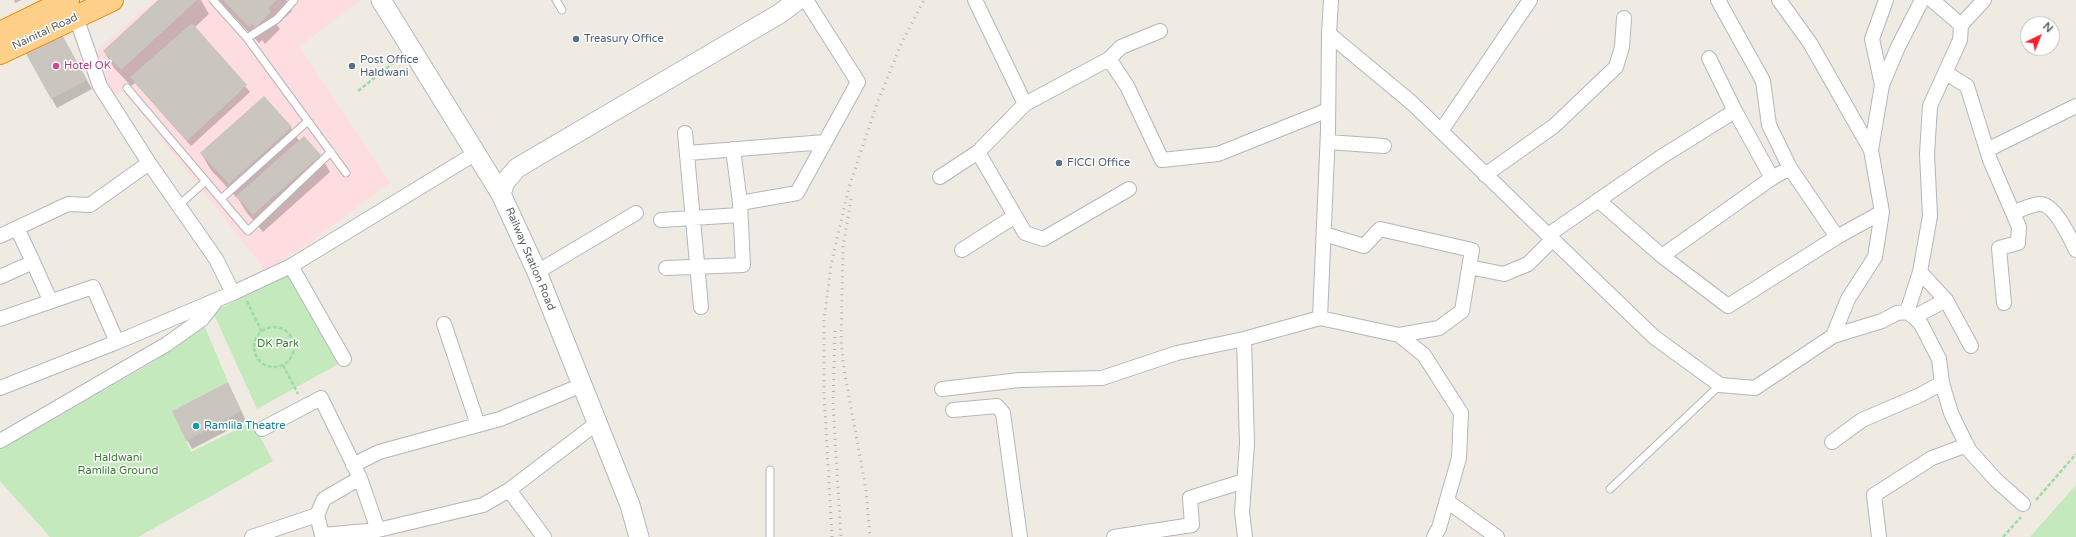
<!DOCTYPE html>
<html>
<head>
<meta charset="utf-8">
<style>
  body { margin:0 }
  #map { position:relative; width:2076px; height:537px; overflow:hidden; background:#efeae2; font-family:"Varela Round",sans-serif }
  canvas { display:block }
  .north { position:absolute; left:2020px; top:16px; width:40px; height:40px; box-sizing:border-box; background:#fff; border:1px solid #bdc0c1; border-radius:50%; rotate:43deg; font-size:11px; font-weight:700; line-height:16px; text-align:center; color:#5b6165 }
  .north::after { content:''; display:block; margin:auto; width:14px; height:18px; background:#f81f2e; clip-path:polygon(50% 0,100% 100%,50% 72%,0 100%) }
</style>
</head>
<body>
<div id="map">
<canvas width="2076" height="537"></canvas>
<div class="north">N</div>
</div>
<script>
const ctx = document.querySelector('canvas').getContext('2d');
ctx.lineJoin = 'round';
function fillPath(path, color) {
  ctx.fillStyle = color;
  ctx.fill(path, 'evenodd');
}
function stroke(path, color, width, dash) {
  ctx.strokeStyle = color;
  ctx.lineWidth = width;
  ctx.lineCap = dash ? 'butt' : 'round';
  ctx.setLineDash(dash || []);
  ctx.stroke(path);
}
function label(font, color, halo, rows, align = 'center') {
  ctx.font = font + ' "Varela Round",sans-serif';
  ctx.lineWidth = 3;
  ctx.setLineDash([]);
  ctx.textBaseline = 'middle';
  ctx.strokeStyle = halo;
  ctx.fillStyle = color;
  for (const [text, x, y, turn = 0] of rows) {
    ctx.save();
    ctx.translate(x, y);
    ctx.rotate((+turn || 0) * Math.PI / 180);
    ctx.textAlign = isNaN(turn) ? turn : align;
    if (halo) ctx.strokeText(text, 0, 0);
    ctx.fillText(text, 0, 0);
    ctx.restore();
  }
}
const medical = new Path2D(`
  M155 0H361L299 47 390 182 311 242 266 271 123 90 112 99 92 55Z`);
const green = new Path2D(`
  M291 273 342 362 257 409 213 312Z
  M204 325 228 382 172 411 191 452 252 422 273 461 138 537H50L0 481V450L150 364Z
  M2076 485V537H2030Z`);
const shadow = new Path2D(`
  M14 0H22L15 3Z
  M159 0H201L209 14 195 27 250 92 191 146 135 83 131 86 114 68 104 51Z
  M218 0H286L292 11 277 25 280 29 265 44 262 40 259 43Z
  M61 34 92 89 57 108 26 53Z
  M264 97 291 128 299 141 320 155 330 172 263 232 247 213 239 200 211 170 201 153Z
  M233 393 246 421 192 449 187 440Z`);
const building = new Path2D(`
  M158 0H197L121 70 103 51Z
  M223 0H277L268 8 271 12 255 28 252 24 249 27Z
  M192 23 247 85 187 141 130 77Z
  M61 33 87 80 51 99 25 52Z
  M264 96 292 127 229 184 200 153Z
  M304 136 321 155 253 215 236 196Z
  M228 382 241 411 186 441 172 411Z`);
const path = new Path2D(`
  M358 91 398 59
  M247 301 262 332
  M254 347a20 20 0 1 1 40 0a20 20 0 1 1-40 0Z
  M283 365 298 394
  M2036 500 2076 454
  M2003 537 2021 517`);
const lane = new Path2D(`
  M213 0 247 38 346 173
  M556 0 562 10
  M247 38 277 19 294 0
  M127 88 248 231 331 152
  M221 199 308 121
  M179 205 206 181
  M1610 489 1720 385
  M770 537V470`);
const street = new Path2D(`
  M975 0 1025 104
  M1331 0 1329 34 1328 131 1320 318 1399 335 1424 355 1461 413 1459 458 1439 528 1434 537
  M1718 0 1763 81 1769 125 1790 168
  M1779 0 1810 43 1871 150
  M76 17 100 86 149 163 216 259 233 293 117 342
  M1961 25 1984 0
  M1329 34 1412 103 1548 235 1661 157 1735 111 1772 178 1790 168 1837 237 1882 212 1871 150 1882 85 1872 39 1886 0
  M1709 58 1735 111
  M1109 59 1121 47 1160 31
  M1946 73 1967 86 1990 160 2019 227 2018 243 1999 248 2004 303
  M1882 85 1898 47 1922 0
  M1441 131 1530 0
  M685 133 701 307
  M1328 142 1384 146
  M1987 150 2076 106
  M688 153 825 142
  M1485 175 1554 126 1616 67 1622 47 1624 18
  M940 177 978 152
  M1129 189 1043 239 1025 233 978 152 1025 104 1109 59 1127 86 1162 160 1218 154 1328 110
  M1598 200 1662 256 1728 306 1837 237
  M740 203 797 193 858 82 806 0
  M2013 213C2020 210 2032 204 2040 204 2055 204 2070 238 2076 250
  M661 220 740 215
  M1324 234 1364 246 1380 229 1472 250 1462 311 1439 328 1399 335
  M1548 235 1654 337 1720 385 1755 388 1833 336 1848 299 1875 257 1882 212
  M0 236 68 204 90 205 149 163
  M962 250 1015 216
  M1662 256 1772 178
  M33 262 50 300
  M291 266 344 359
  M1469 267 1504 274 1528 264 1553 239
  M666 268 743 265 740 203 733 149
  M537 272 636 213
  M1920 272 1946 300 1971 346
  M0 277 33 262 17 228
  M233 293 291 266 476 153
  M1907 312 1920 272 1930 216 1927 154 1930 106 1960 40 1961 25 1932 0
  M1914 317 1946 300
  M0 319 93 287 117 342 0 388
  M444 324 478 425
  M1833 336 1882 321 1897 313 1907 312 1914 317 1921 324 1939 359 1942 383 1951 413 1969 450 1996 480 2023 504
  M1244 339 1247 444 1242 512 1245 537
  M942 389 1020 380 1102 378 1177 353 1244 339 1320 318
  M953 410 997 406 1003 413 1020 537
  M262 429 321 398 360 478 378 530
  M0 441 167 344 202 319 216 301
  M1832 442 1862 420 1920 395 1942 383
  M353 465 379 452 500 419 582 385
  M509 490 544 537
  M1447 501 1497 537
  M317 515 324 499 360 478
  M252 537 317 515 322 535 378 530 483 505 509 490 597 423
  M1114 537 1192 525 1190 498 1244 481
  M1879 537 1874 495 1932 458 1967 445`);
const secondary = new Path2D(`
  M381 0 501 194 537 272 630 505 639 537
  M501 194 505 182 517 168 779 14 798 0`);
const highway = new Path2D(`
  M0 33 68 0
  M0 53 112 0`);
const rail = new Path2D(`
  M851 199 843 247 841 341 844 369 866 490 870 537
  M835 331 833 405 841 537
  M832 537 824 393V321L831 265 849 187 877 104 901 44 924 0`);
const markers = [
  [576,39,4,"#5c6f8a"],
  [56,66,4,"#d1479c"],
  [352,66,4,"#5c6f8a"],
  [1059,163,4,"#5c6f8a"],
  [196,426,4,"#0f9aa8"]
];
const streetNames = [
  ["Nainital Road",45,32,-25],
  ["Railway Station Road",530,259,67]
];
const serviceNames = [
  ["Treasury Office",584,39],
  ["Post Office",360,60],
  ["Haldwani",360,73],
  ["FICCI Office",1067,163]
];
const hotelNames = [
  ["Hotel OK",64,66]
];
const parkNames = [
  ["DK Park",278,344],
  ["Haldwani",118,458],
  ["Ramlila Ground",118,471]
];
const cultureNames = [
  ["Ramlila Theatre",204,426]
];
fillPath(medical, '#fddddf');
fillPath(green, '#c3e9bd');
fillPath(shadow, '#0003');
fillPath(building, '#cac5bf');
stroke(lane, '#b3b7bb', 9);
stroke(street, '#b3b7bb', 16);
stroke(secondary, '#b4b9be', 21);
stroke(highway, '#f18200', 24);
stroke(path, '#9edca5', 2.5, [4, 2]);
stroke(lane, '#fff', 7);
stroke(street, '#fff', 14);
stroke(secondary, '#fff', 19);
stroke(highway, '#ffd089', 22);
stroke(rail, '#b2b3b4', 3, [1, 5]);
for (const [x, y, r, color] of markers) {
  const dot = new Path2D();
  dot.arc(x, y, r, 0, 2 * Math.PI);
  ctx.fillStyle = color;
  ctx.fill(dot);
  stroke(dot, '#fff', 1.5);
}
label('11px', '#5b6165', '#fff', streetNames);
label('11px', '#4e5e75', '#fff', serviceNames, 'left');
label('11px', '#b23c85', '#fff', hotelNames, 'left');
label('11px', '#35822c', '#fff', parkNames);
label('11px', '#0d838f', '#fff', cultureNames, 'left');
</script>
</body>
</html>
